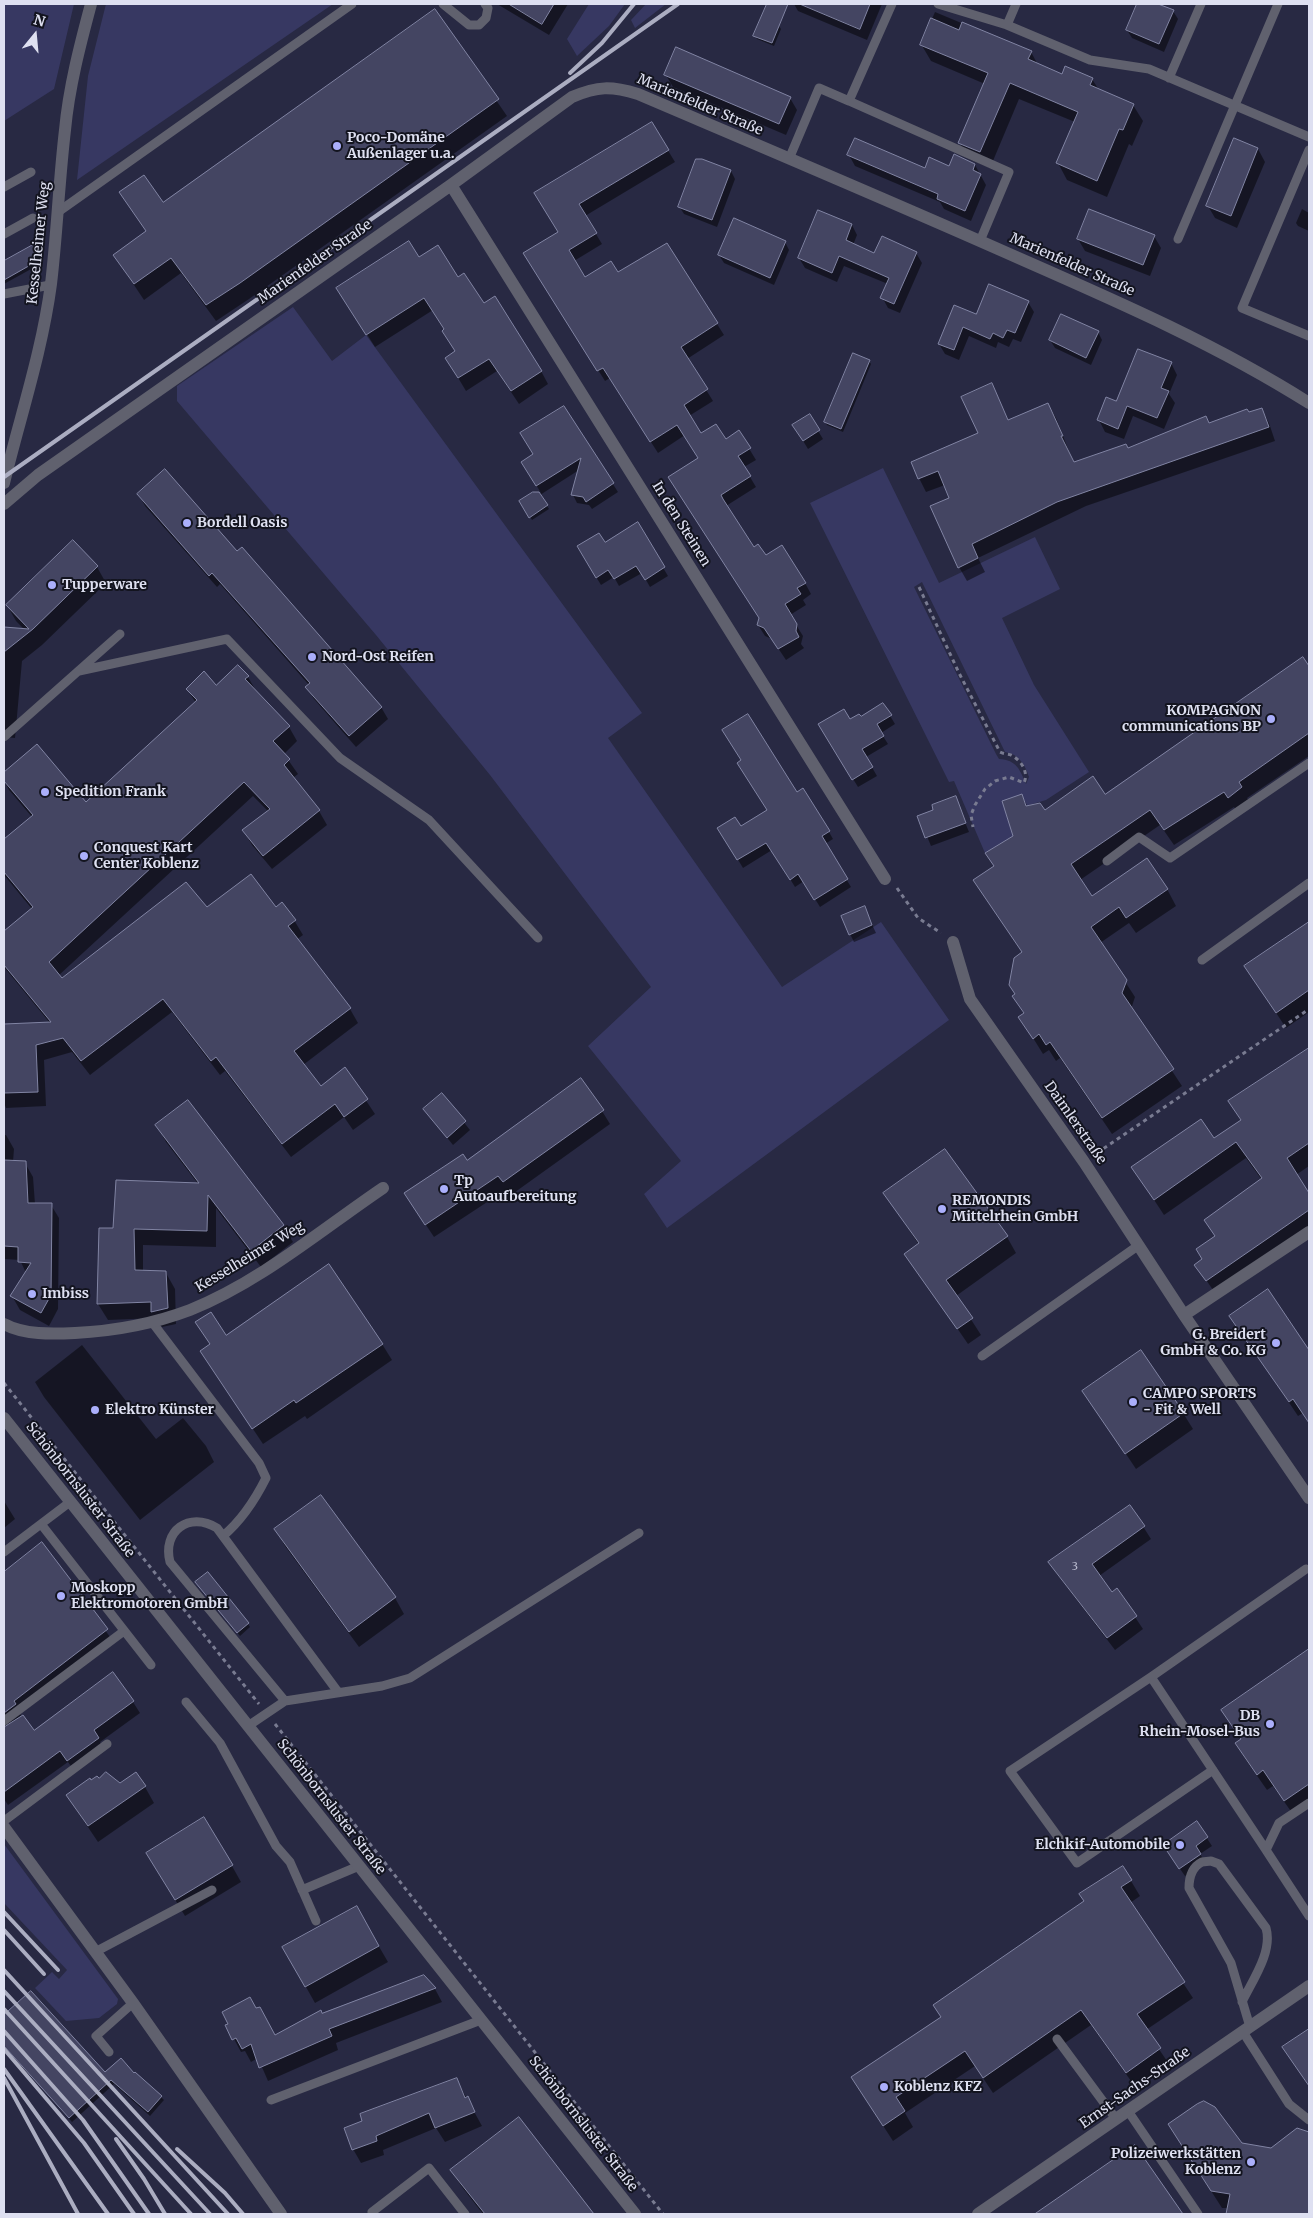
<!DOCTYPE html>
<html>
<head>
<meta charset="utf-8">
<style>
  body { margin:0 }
  #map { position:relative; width:1313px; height:2218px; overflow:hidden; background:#282943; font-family:Merriweather,serif }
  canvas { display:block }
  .frame { position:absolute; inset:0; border:5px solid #dee0f1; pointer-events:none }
  .north { position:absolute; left:10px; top:10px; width:50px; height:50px; -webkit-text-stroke:4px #13141f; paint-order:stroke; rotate:17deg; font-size:14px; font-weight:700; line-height:20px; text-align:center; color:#dee0f1 }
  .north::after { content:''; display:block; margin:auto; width:18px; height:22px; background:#dee0f1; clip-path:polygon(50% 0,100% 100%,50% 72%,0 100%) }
</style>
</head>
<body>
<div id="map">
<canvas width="1313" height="2218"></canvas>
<div class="frame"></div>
<div class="north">N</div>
</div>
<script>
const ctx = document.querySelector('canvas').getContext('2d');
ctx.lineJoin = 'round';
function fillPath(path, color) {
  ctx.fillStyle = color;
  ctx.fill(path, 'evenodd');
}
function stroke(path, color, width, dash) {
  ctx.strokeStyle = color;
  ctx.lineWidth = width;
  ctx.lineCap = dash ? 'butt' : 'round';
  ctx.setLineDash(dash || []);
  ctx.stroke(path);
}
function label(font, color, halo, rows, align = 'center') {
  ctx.font = font + ' Merriweather,serif';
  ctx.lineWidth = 4;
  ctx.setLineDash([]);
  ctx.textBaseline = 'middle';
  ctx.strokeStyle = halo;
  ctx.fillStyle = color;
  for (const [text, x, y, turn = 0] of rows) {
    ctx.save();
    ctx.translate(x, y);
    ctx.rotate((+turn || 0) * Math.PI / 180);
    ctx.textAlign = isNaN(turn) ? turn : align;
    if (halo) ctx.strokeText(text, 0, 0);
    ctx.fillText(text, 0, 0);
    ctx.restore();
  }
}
const green = new Path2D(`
  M4 4H74L54 89 4 121Z
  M106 4H333L77 180 88 76Z
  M589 4H625L609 26 577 56 567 39Z
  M646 4H666L635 28 631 20Z
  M293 307 332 361 366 335 642 713 608 738 782 987 881 922 949 1020 667 1228 644 1194 681 1161 588 1046 651 987 490 775 376 635 177 401V386Z
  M883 468 939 583 1035 537 1060 589 1002 618 1034 685 1089 772 1046 800 1029 805 1013 836 985 853 954 781 949 782 810 503ZM922 582 1005 752C1019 754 1025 765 1029 777L1026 784C1020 770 1017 760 999 759L996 754 914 587Z
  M4 1844 118 1999 117 2004 99 2018 66 2021 35 1988 52 1972 59 1979 67 1970 4 1903Z`);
const shadow = new Path2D(`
  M497 4H568L549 35Z
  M794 4H882L867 40 798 11Z
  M1139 4H1155L1173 11 1178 19 1164 52 1132 38 1127 30Z
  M434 10 507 116 249 299 216 321 181 273 144 300 114 255 147 232 121 193 163 203Z
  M935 12 1031 52 1038 65 1063 75 1092 79 1099 90 1133 105 1143 121 1132 146 1129 144 1107 197 1067 180 1058 163 1075 122 1019 99 990 168 969 159 960 143 985 84 931 61 921 44Z
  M779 26 781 29 774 46 757 39 755 36Z
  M666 75 790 98 797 110 786 135 673 87Z
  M652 124 675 162 585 216 602 244 574 261 585 278 618 274 667 245 724 335 687 359 713 401 689 416 701 435 725 441 739 432 756 460 744 467 756 487 726 506 753 548 805 583 811 594 803 600 806 605 790 615 803 636 801 644 804 648 786 660 772 639 765 636 758 625 760 618 699 458 685 435 658 453 610 378 605 381 531 264 560 232 542 205Z
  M1235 140 1258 149 1265 162 1237 228 1215 218 1208 206Z
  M849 155 925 170 975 165 986 185 971 221 944 209 940 202 855 166Z
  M702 160 731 171 735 179 717 227 684 214 679 206Z
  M1302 209 1309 213V231L1298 226 1296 223Z
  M852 225 857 235 853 245 874 255 916 253 922 263 900 313 888 308 882 297 888 284 844 266 837 282 805 268 799 258Z
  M1154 236 1161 248 1150 276 1085 251 1078 239Z
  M785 242 789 250 774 285 724 263 719 255Z
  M32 246 42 263 4 284V262Z
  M419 258 457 278 541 371 548 384 519 404 497 371 466 391 454 371 456 352 433 310 375 347 346 301Z
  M1028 302 1034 312 1021 342 1013 339 1009 347 998 342 996 348 969 336 959 360 945 354 939 344 976 316Z
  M1098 332 1102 340 1091 365 1055 348 1050 340Z
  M869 361 871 364 843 432 827 425 825 422Z
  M1171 363 1177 375 1169 394 1175 403 1164 429 1133 416 1124 439 1105 432 1099 420 1117 403Z
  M991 385 1009 421 1048 404 1056 418 1074 464 1128 450 1206 417 1210 424 1262 410 1269 423 1275 441 1086 506 978 558 985 572 967 581 959 567 951 498 945 485 926 492 919 478 980 434Z
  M563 407 618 492 592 509 589 505 577 503 573 495 579 470 540 495 549 509 532 520 521 501 534 493H541L523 463 535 455Z
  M809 416 823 439 808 449 794 426Z
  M139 494 237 553 381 707 388 719 356 747 314 699 307 687 309 685 220 584 217 587 145 506Z
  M637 524 668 576 650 587 642 573 619 586 614 577 601 585 578 547 605 544Z
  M73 542 97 567 106 583 42 645 22 661 15 738 4 737V628L25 630 16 621 7 605Z
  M1303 658 1309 668V756L1247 798 1251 804 1238 813 1234 807 1174 845 1160 825 1080 880 1092 898 1167 889 1176 906 1136 933 1129 923 1100 943 1135 997 1131 1009 1182 1086 1112 1134 1060 1058 1056 1061 1049 1050 1043 1054 1020 1017 1024 1014 1014 996 1016 995 1023 953 984 896 995 867 987 854 1015 836 1022 796 1028 807 1044 812 1104 795Z
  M248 677 256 691 289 727 297 741 284 754 298 774 293 778 319 811 327 825 272 869 252 845 244 831 268 811 253 796 58 976 62 980 207 909 275 908 294 920 303 935 296 940 350 1009 358 1023 303 1065 321 1088 345 1069 375 1114 353 1130 344 1117 291 1157 225 1071 220 1075 172 1012 90 1075 72 1052 44 1060 46 1106 6 1108 4 1103V1025L50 1023 4 967V933L32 909 4 875V841L32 817 9 790 4 780V774L37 746 86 804 196 703 187 689 216 687Z
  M883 704 895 724 881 733 888 744 866 757 877 776 858 787 820 725 860 718Z
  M796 794 829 832 833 839 825 844 851 887 820 907 804 881 795 887 772 850 743 868 719 828H740Z
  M955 798 969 832 931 846 919 817 935 811Z
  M864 908 876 933 854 942 850 934Z
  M1309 924V1012L1286 1028 1246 967Z
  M1309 1049V1166L1296 1175 1309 1195V1233L1217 1296 1196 1265 1203 1259 1216 1237 1262 1180 1246 1158 1164 1215 1133 1168 1214 1139 1241 1121 1230 1101Z
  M442 1095 470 1130 453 1145 425 1110Z
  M188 1102 283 1226 293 1242 261 1267 216 1208V1247L143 1245V1272L166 1273 175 1289 176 1324 162 1327 157 1318 108 1320 98 1304 114 1229 199 1185 166 1142 157 1125Z
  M602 1111 610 1124 511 1195 507 1189 434 1237 414 1207 466 1161Z
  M4 1135H6L14 1149 13 1162 25 1163 33 1177 35 1204 51 1205 59 1218 58 1309 49 1326 20 1310 12 1296 26 1273 20 1260 4 1259Z
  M885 1193 1007 1237 1016 1253 956 1296 981 1335 968 1344 906 1254 919 1245Z
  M1267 1291 1309 1352V1423L1303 1413 1298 1416 1231 1316Z
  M226 1336 382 1344 392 1360 307 1419 305 1416 263 1444 201 1351Z
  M82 1345 156 1439 183 1418 206 1446 214 1462 140 1520 44 1397 35 1382Z
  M1084 1391 1183 1413 1193 1429 1136 1469Z
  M321 1497 395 1598 404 1614 359 1647 285 1546 276 1530Z
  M4 1501 15 1519 4 1528Z
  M1130 1506 1151 1539 1099 1576 1112 1593 1117 1590 1143 1629 1115 1650 1057 1574 1050 1562Z
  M42 1544 113 1641 19 1713 33 1731 133 1702 140 1713 100 1742 105 1750 75 1772 68 1762 8 1805 4 1799V1573Z
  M199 1586 248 1624 250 1627 240 1636Z
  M1309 1651V1807L1295 1817 1273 1786 1267 1790 1246 1760 1236 1744 1241 1740 1222 1710Z
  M120 1785 145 1787 154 1803 98 1842 67 1796Z
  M1197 1823 1212 1846 1200 1854 1205 1862 1185 1876 1169 1853Z
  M232 1866 241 1882 185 1916 157 1870Z
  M1131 1881 1140 1896 1130 1903 1193 1998 1146 2030 1169 2064 1136 2088 1091 2025 993 2093 975 2066 905 2113 913 2127 893 2141 852 2078 942 2018 1085 1902Z
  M356 1907 388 1962 315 2003 284 1948Z
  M424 1976 435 1989 442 2002 336 2043 338 2050 268 2081 258 2058 251 2062 245 2051 241 2052 227 2026 256 2010 275 2037 322 2014Z
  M31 1993 105 2074 134 2075 161 2097 164 2100 150 2116 114 2084 72 2122 4 2046V2017Z
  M1309 2030V2087L1284 2048Z
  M456 2079 482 2126 445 2142 436 2128 383 2150 384 2155 361 2163 353 2149Z
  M519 2119 592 2214H483L462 2187 452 2171Z
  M1297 2130 1309 2133V2214H1229L1228 2208H1222L1179 2141 1242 2144 1271 2150Z
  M1135 2147 1182 2214H1038Z`);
const building = new Path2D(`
  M509 4H554L542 24Z
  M767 4H788L772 43 753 36Z
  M800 4H870L860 29Z
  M1137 4H1158L1174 10 1159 44 1126 30Z
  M435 9 499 99 240 283 206 305 171 258 134 284 113 255 146 231 119 192 144 175 163 202Z
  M931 18 959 30 962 22 1032 51 1028 59 1062 74 1065 66 1093 78 1090 85 1134 104 1123 130 1119 129 1097 181 1056 163 1078 112 1010 83 980 152 958 143 988 73 920 45Z
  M676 47 791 97 779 124 664 75Z
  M652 122 669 150 579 204 597 233 569 250 585 277 611 261 618 272 667 243 718 323 681 347 708 389 684 405 701 433 716 424 726 439 739 430 751 448 738 456 751 476 721 495 723 499 754 547 758 544 766 555 782 545 806 583 797 588 801 594 785 604 797 624 796 631 799 637 778 649 764 628 757 625 759 618 668 477 698 458 677 425 650 442 603 368 597 371 523 253 558 232 534 193Z
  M855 138 925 168 929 157 949 166 954 154 975 164 973 170 981 174 965 211 937 199 938 194 847 155Z
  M1234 138 1258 148 1231 216 1206 206Z
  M696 159H702L731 170 712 220 678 207Z
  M1089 209 1155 235 1143 265 1077 239Z
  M818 210 852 224 846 240 874 253 882 236 917 252 894 304 880 298 889 278 839 256 832 273 798 258Z
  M734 218 786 241 770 278 718 255Z
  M409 241 419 257 438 245 458 277 464 273 484 303 495 296 542 371 511 391 489 359 458 378 445 358 455 351 442 331 444 329 424 298 366 335 336 288Z
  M33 245 41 259 4 280V261Z
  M989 284 1029 301 1015 333 1007 330 1003 338 993 333 990 339 963 327 954 350 938 344 954 305 976 314Z
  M1061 314 1099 331 1086 358 1049 340Z
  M1138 349 1172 362 1161 388 1169 391 1157 418 1127 406 1118 429 1097 420 1106 397 1116 401Z
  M853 353 870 360 841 429 824 422Z
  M992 383 1008 420 1048 403 1063 436H1061L1074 462 1126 444 1128 448 1206 416 1209 423 1247 409 1249 412 1262 408 1269 427 1057 502 972 544 978 558 958 568 930 506 949 498 938 471 918 479 911 462 978 433 961 397Z
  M564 406 614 483 586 502 583 497 571 495 581 458 536 486 521 462 533 454 520 433Z
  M810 414 820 430 803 441 792 425Z
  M165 469 237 551 242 547 382 707 349 736 305 687 310 683 212 573 209 576 137 494Z
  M533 492H539L548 505 529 518 519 501Z
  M638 522 665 567 645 580 636 566 614 579 608 570 596 578 577 546 599 533 605 542Z
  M73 540 98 566 33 629 4 652V627L29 629 6 605Z
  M1303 657 1309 666V733L1239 782 1242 787 1228 798 1224 792 1164 830 1150 810 1071 864 1092 896 1147 858 1168 889 1126 918 1119 907 1091 927 1127 980 1122 993 1174 1069 1102 1118 1050 1042 1046 1045 1039 1034 1033 1039 1018 1017 1024 1013 1012 996 1015 994 1009 985 1014 958 1022 952 973 880 994 866 985 853 1013 836 1002 801 1022 794 1026 806 1040 803 1045 810 1093 776 1105 794Z
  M238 665 249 676 245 679 290 726 273 741 290 759 284 765 320 810 263 856 242 830 270 809 244 782 49 962 62 978 186 882 207 907 251 874 276 907 282 902 296 920 288 926 351 1008 294 1051 321 1086 345 1067 368 1099 344 1117 335 1104 282 1144 216 1057 211 1061 163 999 81 1061 63 1038 36 1045 38 1092 4 1093V1024L51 1022 4 965V931L33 907 4 872V839L33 815 4 781V772L37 744 86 802 197 700 186 689 204 671 216 685Z
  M883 703 892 715 877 724 884 736 862 749 873 767 852 780 818 724 844 709 850 719 859 714 861 716Z
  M748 714 797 792 803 788 830 831 822 836 848 879 814 900 798 874 790 880 766 843 737 860 717 828 735 817 741 826 767 810 737 763 741 760 722 730Z
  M956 796 966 823 925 838 917 816 933 810 932 805Z
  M865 906 872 925 849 935 841 916Z
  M1309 922V990L1276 1013 1244 966Z
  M1309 1048V1143L1287 1158 1309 1193V1210L1206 1281 1194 1265 1202 1259 1196 1249 1215 1236 1204 1220 1262 1178 1236 1142 1154 1200 1131 1167 1201 1119 1214 1138 1241 1120 1228 1101Z
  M581 1078 604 1110 503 1182 498 1176 425 1225 404 1193 463 1154 467 1160Z
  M442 1093 466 1121 447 1138 423 1109Z
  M188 1100 284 1225 251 1251 208 1195 207 1231 134 1229 135 1270 166 1271 168 1308 151 1312V1302L97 1304 99 1228H113L116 1180 199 1183 155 1125Z
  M945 1149 1008 1236 946 1280 973 1318 957 1329 904 1254 919 1243 883 1193Z
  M4 1160 26 1161 28 1203H52L51 1295 41 1313 10 1296 31 1263 18 1262V1247L4 1246Z
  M329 1264 383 1344 296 1403 294 1400 252 1429 200 1351 210 1344 195 1322 211 1312 226 1335Z
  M1268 1289 1309 1350V1423L1293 1399 1289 1402 1229 1316Z
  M1141 1350 1184 1413 1125 1454 1082 1391Z
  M321 1495 396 1597 349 1632 274 1529Z
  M1130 1505 1145 1526 1092 1564 1112 1592 1117 1588 1137 1616 1107 1638 1048 1562Z
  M42 1542 108 1629 14 1701 16 1704 4 1713V1572Z
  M208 1572 249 1623 237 1633 195 1582Z
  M1309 1649V1784L1284 1801 1263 1770 1257 1775 1235 1743 1241 1739 1221 1710Z
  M113 1672 134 1701 94 1730 99 1738 67 1761 60 1751 4 1792V1727L23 1715 34 1730Z
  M106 1772 120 1783 136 1772 146 1786 88 1826 66 1795 90 1778 91 1780 97 1776 99 1778Z
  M204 1817 233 1865 175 1900 146 1853Z
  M1197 1821 1208 1837 1196 1846 1201 1854 1179 1869 1163 1845Z
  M1123 1866 1132 1880 1121 1887 1185 1982 1137 2014 1161 2048 1126 2073 1081 2010 983 2078 965 2051 896 2097 905 2111 883 2126 851 2077 941 2017 933 2005 1084 1901 1079 1894Z
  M357 1906 379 1946 305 1987 282 1947Z
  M424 1975 436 1988 329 2029 332 2036 259 2068 251 2044 242 2049 236 2038 232 2040 225 2025 228 2024 222 2012 250 1997 256 2008 260 2007 275 2035 321 2010 322 2013Z
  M31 1991 105 2072 121 2058 134 2073 135 2072 162 2096 148 2112 111 2080 69 2118 4 2046V2015Z
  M1309 2029V2086L1282 2047Z
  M457 2078 465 2098 468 2096 475 2112 435 2128 429 2113 376 2136 377 2141 352 2150 344 2128 362 2121 360 2114Z
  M1204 2101 1215 2107 1242 2143 1271 2148 1297 2128 1309 2132V2214H1226L1230 2194 1211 2191 1168 2124 1197 2104Z
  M519 2117 594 2214H485L450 2170Z
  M1135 2145 1183 2214H1035Z`);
const path = new Path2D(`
  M919 587 959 673 1000 752C1004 754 1008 754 1011 755 1021 760 1029 772 1024 783L1009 777 995 781 985 789 975 805 971 815 973 827
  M897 888 918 918 941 933
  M1097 1153 1309 1009
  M4 1383 259 1704
  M275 1724 663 2214`);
const service = new Path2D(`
  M443 4 469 25H479L486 18 488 8 485 4
  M938 4 1007 25
  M1016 4 1007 25 1090 60 1149 69 1309 137
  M1169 78 1201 4
  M849 101 1009 172 980 241
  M1309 150 1242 308 1309 336
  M789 159 819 88 849 101 892 4
  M4 187 31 172
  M58 212 352 4
  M4 234 33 218
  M1178 239 1278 4
  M4 294 50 285
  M79 671 227 639 340 758 429 820 538 938
  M4 737 120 634
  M1107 861 1139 837 1170 858 1309 763
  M1202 960 1309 883
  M152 1322 259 1463 266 1478C255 1500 242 1520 223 1536
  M982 1356 1139 1245
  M41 1524 151 1665
  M4 1552 70 1502
  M1151 1677 1266 1850
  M285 1701 170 1562C162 1531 189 1511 217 1528L338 1692
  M186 1702 220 1743 276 1846 290 1862 316 1921
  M4 1721 124 1631
  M248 1726 285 1701 382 1686 410 1678 639 1533
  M1213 1770 1077 1863 1010 1771 1151 1677 1306 1569
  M1309 1803 1279 1823 1266 1850 1309 1916
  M4 1821 107 1744
  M302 1890 359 1866
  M95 1952 212 1890
  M1242 2002C1252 1981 1273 1952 1266 1928L1219 1864 1211 1861 1202 1862C1192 1867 1189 1877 1189 1888L1231 1963 1250 2027
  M1243 2032 1289 2104 1309 2120
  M1057 2039 1116 2119
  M109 2052 96 2036 133 2003
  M271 2100 481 2020
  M1128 2111 1198 2214
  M373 2214 372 2212 429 2168 465 2214`);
const minor = new Path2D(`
  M451 185 885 879
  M4 483C20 417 42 352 51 284 57 233 59 181 65 130 69 87 80 45 91 4
  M4 504 38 475 451 185 572 97C598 86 611 86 638 94 767 149 895 203 1023 260 1121 303 1219 346 1309 403
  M953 942 970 999 1084 1162 1184 1315 1309 1498
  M1184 1315 1309 1232
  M4 1324C24 1335 52 1334 75 1333 114 1331 153 1324 190 1310 260 1282 321 1230 383 1188
  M4 1827 133 2003 281 2214
  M978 2214 1309 1986`);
const tertiary = new Path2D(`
  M4 1418 635 2214`);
const rail = new Path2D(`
  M570 73 602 43 634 4
  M4 477 678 4
  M4 1912 58 1970
  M4 1930 44 1974
  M4 1970 228 2214
  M4 1991 210 2214
  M4 2009 191 2214
  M4 2031 83 2120 149 2214
  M4 2049 84 2143 134 2214
  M4 2069 108 2214
  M4 2078 78 2214
  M116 2139 144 2179 165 2214
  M177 2149 225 2193 243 2214`);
const markers = [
  [337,146,5,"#abaffb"],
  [187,523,5,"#abaffb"],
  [52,585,5,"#abaffb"],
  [312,657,5,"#abaffb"],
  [1271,719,5,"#abaffb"],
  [45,792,5,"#abaffb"],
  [84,856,5,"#abaffb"],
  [444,1189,5,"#abaffb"],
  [942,1209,5,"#abaffb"],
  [32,1294,5,"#abaffb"],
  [1276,1343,5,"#abaffb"],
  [1133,1402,5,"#abaffb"],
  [95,1410,5,"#abaffb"],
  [61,1596,5,"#abaffb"],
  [1270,1724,5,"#abaffb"],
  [1180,1845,5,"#abaffb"],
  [884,2087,5,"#abaffb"],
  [1251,2162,5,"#abaffb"]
];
const numberNames = [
  ["3",1075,1567]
];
const streetNames = [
  ["Marienfelder Straße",700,105,23],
  ["Kesselheimer Weg",39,243,-84],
  ["Marienfelder Straße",315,262,-35],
  ["Marienfelder Straße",1072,265,24],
  ["In den Steinen",681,524,58],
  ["Daimlerstraße",1075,1123,55],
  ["Kesselheimer Weg",250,1257,-31],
  ["Schönbornsluster Straße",80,1490,52],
  ["Schönbornsluster Straße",331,1807,52],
  ["Ernst-Sachs-Straße",1135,2088,-35],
  ["Schönbornsluster Straße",583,2124,52]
];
const poiNames = [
  ["Poco-Domäne",347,138],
  ["Außenlager u.a.",347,154],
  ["Bordell Oasis",197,523],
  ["Tupperware",62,585],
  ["Nord-Ost Reifen",322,657],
  ["KOMPAGNON",1261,711,"right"],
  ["communications BP",1261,727,"right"],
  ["Spedition Frank",55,792],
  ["Conquest Kart",94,848],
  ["Center Koblenz",94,864],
  ["Tp",454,1181],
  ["Autoaufbereitung",454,1197],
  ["REMONDIS",952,1201],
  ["Mittelrhein GmbH",952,1217],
  ["Imbiss",42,1294],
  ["G. Breidert",1266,1335,"right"],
  ["GmbH & Co. KG",1266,1351,"right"],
  ["CAMPO SPORTS",1143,1394],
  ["- Fit & Well",1143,1410],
  ["Elektro Künster",105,1410],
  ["Moskopp",71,1588],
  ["Elektromotoren GmbH",71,1604],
  ["DB",1260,1716,"right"],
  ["Rhein-Mosel-Bus",1260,1732,"right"],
  ["Elchkif-Automobile",1170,1845,"right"],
  ["Koblenz KFZ",894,2087],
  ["Polizeiwerkstätten",1241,2154,"right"],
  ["Koblenz",1241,2170,"right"]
];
fillPath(green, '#373862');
fillPath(shadow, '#0007');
fillPath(building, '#444562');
stroke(building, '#8184a3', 1);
stroke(path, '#797b91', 3, [4, 4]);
stroke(service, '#60616e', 9);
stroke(minor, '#60616e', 12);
stroke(tertiary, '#60616e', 12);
stroke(rail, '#abadc1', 4);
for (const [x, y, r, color] of markers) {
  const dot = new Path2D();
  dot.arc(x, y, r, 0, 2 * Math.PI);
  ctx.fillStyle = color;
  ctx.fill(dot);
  stroke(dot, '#13141f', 2);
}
label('11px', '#b8b9cd', null, numberNames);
label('14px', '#dee0f1', '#13141f', streetNames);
label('bold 14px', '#dee0f1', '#13141f', poiNames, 'left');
</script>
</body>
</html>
